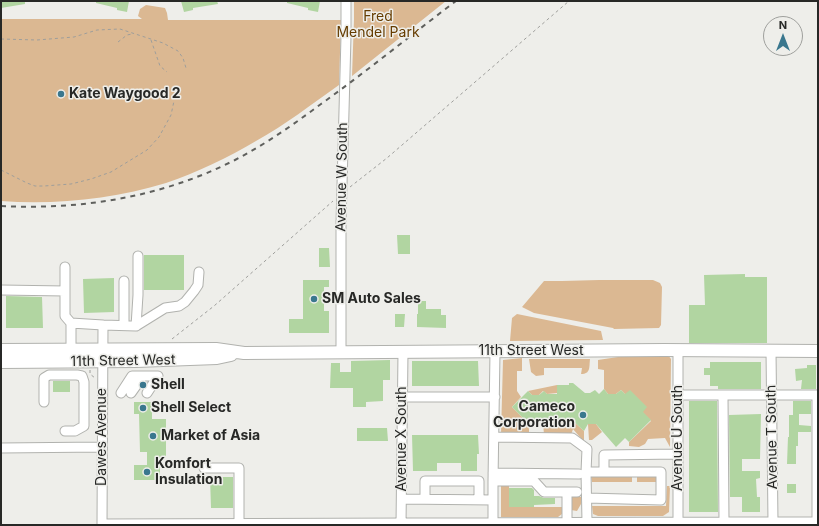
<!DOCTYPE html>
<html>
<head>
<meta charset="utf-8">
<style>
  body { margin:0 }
  #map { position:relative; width:819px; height:526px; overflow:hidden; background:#eeeeea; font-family:Inter,sans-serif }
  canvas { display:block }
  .frame { position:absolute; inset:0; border:2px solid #272826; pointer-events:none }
  .north { position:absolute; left:763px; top:16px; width:40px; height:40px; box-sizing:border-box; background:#eeeeea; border:1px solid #9e9f9c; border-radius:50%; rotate:0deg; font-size:11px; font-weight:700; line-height:16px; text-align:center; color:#272826 }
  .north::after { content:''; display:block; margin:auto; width:14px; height:18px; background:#3a778e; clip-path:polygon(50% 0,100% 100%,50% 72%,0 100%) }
</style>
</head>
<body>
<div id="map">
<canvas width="819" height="526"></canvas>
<div class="frame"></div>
<div class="north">N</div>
</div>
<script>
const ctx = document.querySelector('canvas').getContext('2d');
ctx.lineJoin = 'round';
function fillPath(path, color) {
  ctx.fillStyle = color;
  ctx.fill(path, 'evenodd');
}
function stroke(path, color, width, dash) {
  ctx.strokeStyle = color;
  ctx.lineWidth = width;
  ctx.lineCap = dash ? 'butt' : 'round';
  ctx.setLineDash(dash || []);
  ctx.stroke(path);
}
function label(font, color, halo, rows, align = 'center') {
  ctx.font = font + ' Inter,sans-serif';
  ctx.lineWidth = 3;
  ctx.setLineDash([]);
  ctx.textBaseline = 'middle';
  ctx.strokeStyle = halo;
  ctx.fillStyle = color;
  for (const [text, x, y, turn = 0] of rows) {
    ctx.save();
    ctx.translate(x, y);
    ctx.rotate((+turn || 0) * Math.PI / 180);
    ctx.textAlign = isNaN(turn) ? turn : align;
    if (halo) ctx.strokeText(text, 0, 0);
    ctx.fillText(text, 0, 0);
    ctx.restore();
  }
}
const green = new Path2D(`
  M354 1H446L352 76 354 20Z
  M146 5 165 8 167 13 168 20H341L339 85C312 104 285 125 256 141 229 157 196 173 166 183 113 199 56 205 1 201V19H142L138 16 140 9Z
  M599 280H653L660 283 662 287 661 325 659 328 614 329 613 328 534 313 522 307 544 281H562Z
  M517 314 601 331 603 340 510 341 512 318Z
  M664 350 671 359 670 447 665 438 648 439 645 444 639 447 629 446V442L651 421 621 390 616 394H608L604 389V370L598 369V360Z
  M522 358V371H517V391L521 397 512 407 528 423 529 426V434H501L503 360Z
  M529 359H590C589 367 591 374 581 374L582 368H544V375L536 376 531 372Z
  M557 385V393L547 394 543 391 539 395H532L528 391Z
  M547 420H572L584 431V442L573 429 571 435 544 434 543 424Z
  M588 424H596L602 432 592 440H589Z
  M658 474 657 482H637V475Z
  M591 475H632V482H592Z
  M501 484 509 485V507H562V514L558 517H501Z
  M667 486H670L669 512 663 516H598L593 514 592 506H666Z
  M571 497H581V504L577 511 571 510Z`);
const building = new Path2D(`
  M1 1H25V4L1 8Z
  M96 1H129L127 12 117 10V8L96 3Z
  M181 1H217L218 4 193 8V10L184 12Z
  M287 1H320L318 12 308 10V8L287 3Z
  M397 235H410V254H398Z
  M319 248H329L330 267H319Z
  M144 255H184V290H144Z
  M745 274V277H767V343H689V305H705L704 275Z
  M114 278V312L84 313 83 279Z
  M303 280H329V287H324V311H329V333H289V319H303Z
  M6 296 42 297 43 328H6Z
  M418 301H426V309H441V315H446V328L417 327V314H418Z
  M395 314H405L404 327H395Z
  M390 360V380H383V401L366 402V407H353V388H330L331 363H340V372H351V361Z
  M412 361H478L479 386H412Z
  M710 362H761V389H718V386H710V375H704V368H710Z
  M807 365H816V389H801L802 380 796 381 795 369 807 368Z
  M53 381H70V392H53Z
  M569 383H573L585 393H590L595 390 599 394 604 389 608 394H616L621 390 625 394 630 390 647 407 643 412 651 420 629 442 625 438 616 447 596 424H588L584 431 572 420H547L543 424 539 419H532L528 423 512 407 528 391 532 395H539L544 391 547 394H557V385H569Z
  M689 401H717L718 512H689Z
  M793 401H811V414H799V425L811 426V432H798V446H796V464H787L788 437H789V415H793Z
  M134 402H152V419H166V458H160V480H134V465H147V452H140L139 414H134Z
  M761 414 760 459H742V471H760V478L756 479 757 497H760V512H742V497H730L729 415Z
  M357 428H387L388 441H357Z
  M412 435H478L479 454H477V471H461V463H437V471H413Z
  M210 477H233V508H211Z
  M787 484H796V493H787Z
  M509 488H532L534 490V496H539L544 498H555V504L534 505V507H509Z`);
const path = new Path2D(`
  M1 39 37 40 74 37 97 30 120 29 163 43 178 51 183 58 186 68
  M151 40 160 66 167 72
  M118 42 127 35 132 34
  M1 170 27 183 35 186H44L71 184 91 179 111 172 147 150 159 137 171 115 174 101
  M350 187 387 158 569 1
  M172 339 214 306 333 201
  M90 370V374L95 378`);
const minor = new Path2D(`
  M124 281V325
  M1 290 65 291V316L71 323
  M65 291V267
  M103 325 136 326 138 295V256
  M136 326 165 308 179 306 185 302 194 291 198 285 199 272
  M71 350V323L103 325 102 525
  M678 350V525
  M771 351 773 522
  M341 353V223L346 36V1
  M121 393 132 376H158
  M131 393 143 376
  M147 393 158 376
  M678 395H817V522
  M723 396 724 522
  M402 397H495
  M44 402V378L49 375H77L82 376 84 382V426L75 431H65
  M494 437 572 438 587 449 586 472
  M1 448 102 447
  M204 468H239V524
  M604 472V455L678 454
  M493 473 579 474
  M493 481H534L544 492H577
  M567 492V522
  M587 498 661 500V472H586L587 522
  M402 499 493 500
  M425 499V481H479V500
  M102 524 724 522H818
  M401 525 403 352
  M493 525V481L495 352`);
const major = new Path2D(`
  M1 350 216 349 244 353 664 350 818 351
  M1 362 136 361 217 358 231 355`);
const rail = new Path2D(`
  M1 206C83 210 162 197 235 160 266 144 294 124 321 104 367 71 411 35 456 1`);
const markers = [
  [61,94,4,"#3a778e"],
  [314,299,4,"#3a778e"],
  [143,385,4,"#3a778e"],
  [143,408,4,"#3a778e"],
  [583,415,4,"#3a778e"],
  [153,436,4,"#3a778e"],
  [147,472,4,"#3a778e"]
];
const parkNames = [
  ["Fred",378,17],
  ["Mendel Park",378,33]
];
const poiNames = [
  ["Kate Waygood 2",69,94],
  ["SM Auto Sales",322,299],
  ["Shell",151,385],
  ["Cameco",575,407,"right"],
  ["Corporation",575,423,"right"],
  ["Shell Select",151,408],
  ["Market of Asia",161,436],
  ["Komfort",155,464],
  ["Insulation",155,480]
];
const streetNames = [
  ["Avenue W South",342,177,-89],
  ["11th Street West",531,351],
  ["11th Street West",123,361,-1],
  ["Dawes Avenue",102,437,-90],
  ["Avenue T South",772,437,-91],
  ["Avenue U South",678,438,-90],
  ["Avenue X South",402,439,-90]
];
fillPath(green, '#dbb892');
fillPath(building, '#b1d5a1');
stroke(minor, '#b1b2ae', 11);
stroke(major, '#b1b2ae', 14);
stroke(path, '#9e9e9b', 1, [3, 3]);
stroke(minor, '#fff', 9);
stroke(major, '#fff', 12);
stroke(rail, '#5f605d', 2, [5, 5]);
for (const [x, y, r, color] of markers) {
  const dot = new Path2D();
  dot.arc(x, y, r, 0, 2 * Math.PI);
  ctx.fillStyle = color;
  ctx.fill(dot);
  stroke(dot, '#eeeeea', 1.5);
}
label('14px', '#653c00', '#eeeeea', parkNames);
label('bold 14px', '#272826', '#eeeeea', poiNames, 'left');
label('14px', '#272826', '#eeeeea', streetNames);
</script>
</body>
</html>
